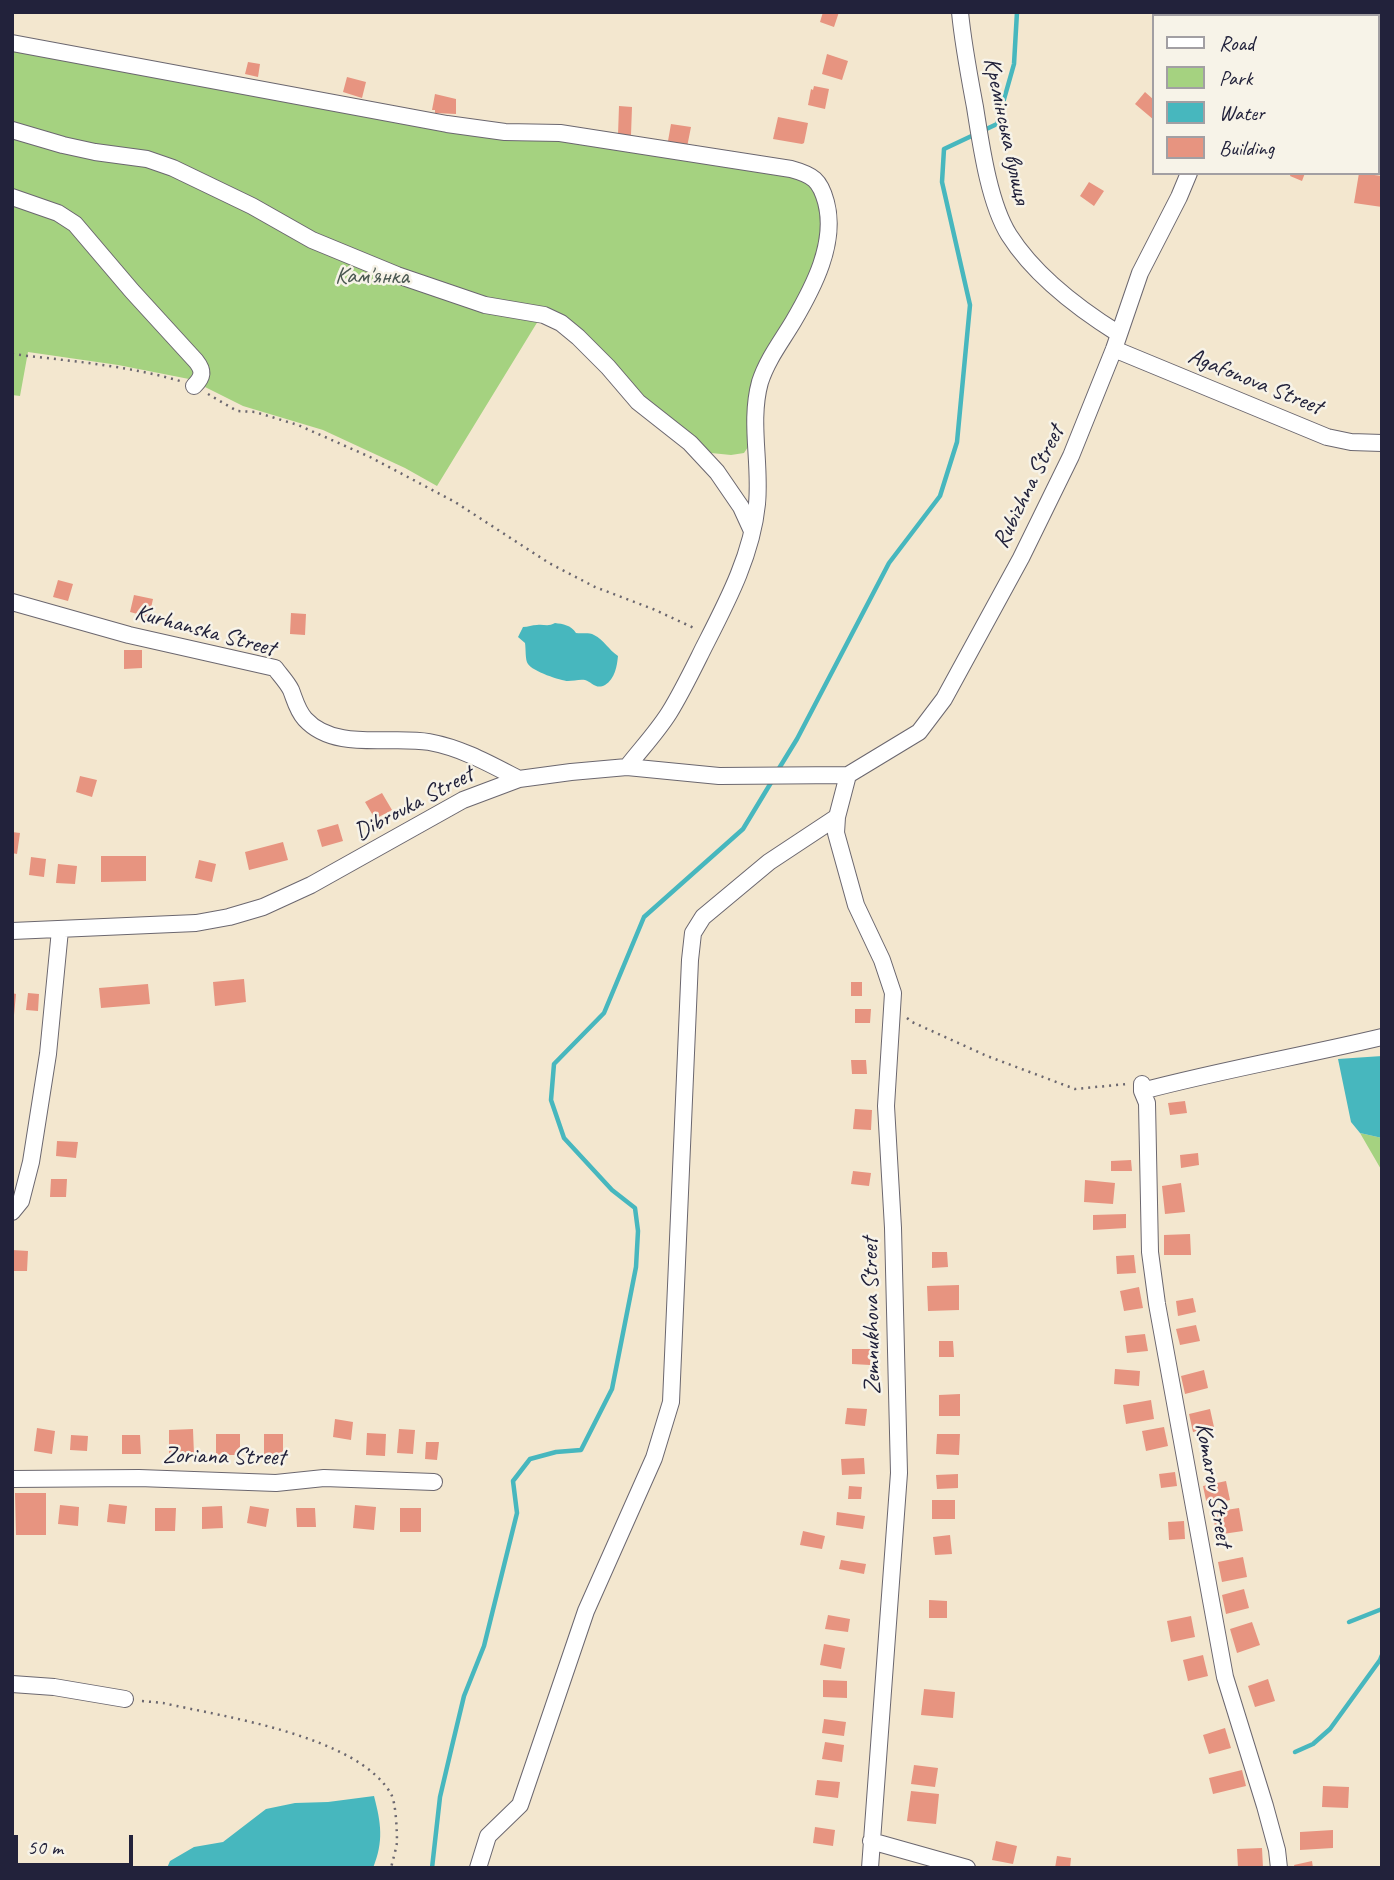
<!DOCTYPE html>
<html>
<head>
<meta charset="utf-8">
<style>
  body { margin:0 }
  #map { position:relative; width:1394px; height:1880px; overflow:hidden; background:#f3e7cf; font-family:Caveat,sans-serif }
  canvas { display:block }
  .frame { position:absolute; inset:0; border:14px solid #22223b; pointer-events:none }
  .legend { position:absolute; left:1152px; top:14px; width:228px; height:161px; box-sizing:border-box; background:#f7f3e8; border:2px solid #a29fa3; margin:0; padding:9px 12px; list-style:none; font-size:21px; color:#22223b }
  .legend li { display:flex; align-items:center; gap:14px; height:35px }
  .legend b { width:35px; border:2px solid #a29fa3 }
  .scale { position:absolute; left:14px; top:1835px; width:119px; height:32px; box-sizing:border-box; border:4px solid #22223b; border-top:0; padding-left:9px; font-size:21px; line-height:24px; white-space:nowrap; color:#22223b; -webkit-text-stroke:5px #f7f3e8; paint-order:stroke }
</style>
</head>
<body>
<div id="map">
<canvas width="1394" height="1880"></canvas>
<div class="frame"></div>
<ul class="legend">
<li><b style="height:9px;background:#fff"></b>Road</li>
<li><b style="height:19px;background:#a5d280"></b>Park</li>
<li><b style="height:19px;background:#47b7be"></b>Water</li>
<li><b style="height:19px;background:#e79480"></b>Building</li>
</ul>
<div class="scale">50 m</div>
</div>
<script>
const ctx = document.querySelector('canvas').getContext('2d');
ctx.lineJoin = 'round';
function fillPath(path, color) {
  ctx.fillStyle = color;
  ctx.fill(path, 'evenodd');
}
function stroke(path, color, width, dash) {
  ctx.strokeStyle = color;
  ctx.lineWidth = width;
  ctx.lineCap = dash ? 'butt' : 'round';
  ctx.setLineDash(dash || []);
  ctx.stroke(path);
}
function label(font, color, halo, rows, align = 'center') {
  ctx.font = font + ' Caveat,sans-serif';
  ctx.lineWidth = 5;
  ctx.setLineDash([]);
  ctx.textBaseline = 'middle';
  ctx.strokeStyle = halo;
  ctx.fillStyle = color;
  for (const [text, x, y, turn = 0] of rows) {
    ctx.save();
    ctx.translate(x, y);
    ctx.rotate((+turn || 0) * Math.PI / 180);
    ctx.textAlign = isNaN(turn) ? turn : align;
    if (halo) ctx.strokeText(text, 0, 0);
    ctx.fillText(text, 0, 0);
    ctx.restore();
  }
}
const green = new Path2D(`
  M12 45 805 177 816 188 823 219 821 242 814 267 784 329 750 444 744 453 731 455 711 453 642 396 583 333 538 321 437 486 405 468 323 430 243 406 189 379 118 365 28 352 20 396 12 395Z
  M1360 1133 1382 1138V1171Z`);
const water = new Path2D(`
  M555 623C563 624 571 625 576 633 582 634 589 632 594 635 604 640 609 650 618 656 617 666 615 679 605 685 596 690 592 682 585 680 580 679 573 681 568 681 561 681 532 671 528 664 525 660 526 649 525 643L518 637 523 627C528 627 532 625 537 625 544 624 548 627 555 623Z
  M1382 1056V1138L1360 1133 1351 1122 1338 1059Z
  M374 1796C381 1823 384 1841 373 1868H167L170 1861 194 1847 223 1842 266 1809 295 1803 328 1802Z`);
const stream = new Path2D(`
  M778 770 797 739 889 563 940 496 957 442 970 305 942 182 944 149 997 124 1014 64 1017 12
  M1349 1622 1382 1609
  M1295 1752 1313 1744 1330 1729 1380 1660 1382 1655
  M432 1868 440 1797 452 1746 464 1696 484 1646 517 1513 513 1481 530 1459 556 1452 581 1450 612 1389 636 1267 638 1231 635 1208 612 1190 564 1138 551 1100 554 1064 604 1013 644 917 743 829 772 781`);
const building = new Path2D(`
  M823 12H839L834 27 820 22Z
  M1237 12H1261L1259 16H1234Z
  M827 54 848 61 842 80 822 74Z
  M248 62 260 64 258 77 245 74Z
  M347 77 366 82 362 98 343 92Z
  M814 86 829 89 825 109 808 105 811 89 813 90Z
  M1145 92 1154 100V120L1135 104Z
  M435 94 456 99V114L435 113V110H432Z
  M619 106 632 107 631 135H618Z
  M778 117 808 123 804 143 802 144 773 139Z
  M671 124 691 127 687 147 668 141Z
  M1291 173H1305L1302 181 1290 176Z
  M1359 173 1382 176V207L1354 203Z
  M1089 182 1104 191 1094 206 1080 196Z
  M58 580 73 584 68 601 53 597Z
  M134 595 153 599 149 617 130 612Z
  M291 613 306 614 305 635 290 634Z
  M124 650H142V668L124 669Z
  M80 776 97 780 92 797 76 792Z
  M382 793 392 810 375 819 365 802Z
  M338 824 343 841 322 847 317 830Z
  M12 832 20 833 17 854 12 853Z
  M283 842 288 860 249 870 245 852Z
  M101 856H146V881L101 882Z
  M31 857 46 859 44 877 29 875Z
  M199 860 216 864 212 882 195 878Z
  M58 864 77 866 75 884 56 883Z
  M244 979 246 1002 215 1006 213 982Z
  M851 982H862V996H851Z
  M148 984 150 1004 101 1008 99 988Z
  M12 993 16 994 14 1015H12Z
  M28 993 39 994 38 1011 26 1010Z
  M855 1009H871L870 1023H855Z
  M851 1060H866L867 1074H852Z
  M1185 1101 1187 1113 1170 1115 1168 1103Z
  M855 1109 872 1110 871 1130 853 1129Z
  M57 1141 78 1142 76 1158 56 1156Z
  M1198 1153 1199 1165 1181 1168 1180 1155Z
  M1131 1160 1132 1171H1111V1161Z
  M853 1171 871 1173 869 1186 851 1184Z
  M51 1179H67L66 1197H50Z
  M1085 1180 1115 1183 1113 1204 1084 1202Z
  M1181 1183 1185 1212 1165 1214 1162 1186Z
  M1126 1214V1228L1093 1230V1215Z
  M1190 1234 1191 1255H1164V1235Z
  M12 1250 28 1251 27 1271H12Z
  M932 1252H947L948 1267 932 1268Z
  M1134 1255 1136 1273 1117 1274 1116 1256Z
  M959 1285V1310L928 1311 927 1286Z
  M1139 1287 1143 1308 1124 1311 1120 1291Z
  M1193 1298 1196 1312 1178 1316 1176 1301Z
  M1196 1325 1200 1341 1180 1345 1176 1329Z
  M1145 1334 1148 1351 1127 1353 1125 1336Z
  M939 1341H953L954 1357H939Z
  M852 1349H871L870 1365 852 1364Z
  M1115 1369 1140 1371 1139 1386 1114 1384Z
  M1204 1370 1208 1388 1185 1394 1181 1376Z
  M960 1394V1416H939V1395Z
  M1151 1400 1154 1419 1126 1424 1123 1405Z
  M847 1408 867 1409 865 1426 845 1424Z
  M1210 1409 1214 1427 1193 1432 1189 1414Z
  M335 1419 353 1422 351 1440 333 1437Z
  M1164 1427 1168 1446 1146 1451 1142 1431Z
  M37 1428 55 1431 52 1454 34 1451Z
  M193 1429 194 1455H169V1430Z
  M399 1429 415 1430 413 1454 397 1453Z
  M367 1433 386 1434 385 1456 366 1455Z
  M216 1434H240V1455H216Z
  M264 1434H283V1455H264Z
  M937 1434H960L959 1455 936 1454Z
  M71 1435 88 1436 87 1451 70 1450Z
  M122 1435H140L141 1454H122Z
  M426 1442H439L437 1460 425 1459Z
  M864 1458 865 1474 842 1475 841 1459Z
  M1175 1472 1177 1486 1161 1488 1159 1474Z
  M958 1474V1488L937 1489 936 1475Z
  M1226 1481 1230 1500 1207 1505 1203 1486Z
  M849 1486 862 1487 861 1499H848Z
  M15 1493H46V1535H16Z
  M932 1500H955V1519H932Z
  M109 1504 127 1506 125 1524 107 1522Z
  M60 1505 79 1507 78 1526 58 1524Z
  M355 1505 376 1507 374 1530 353 1528Z
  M222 1506 223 1528 202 1529V1507Z
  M250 1506 269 1509 266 1527 247 1523Z
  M155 1508H176L175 1531H155Z
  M296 1508H315L316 1527H297Z
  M400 1508H421V1532H400Z
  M1239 1508 1243 1531 1216 1535 1213 1512Z
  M837 1512 865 1516 863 1529 836 1525Z
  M1184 1521 1185 1539 1169 1540 1168 1522Z
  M803 1531 825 1536 822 1549 800 1545Z
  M950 1535 952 1554 935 1555 933 1537Z
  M1243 1557 1247 1577 1222 1582 1218 1562Z
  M841 1560 866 1564 864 1574 839 1569Z
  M1244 1589 1249 1608 1226 1614 1222 1595Z
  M929 1600 947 1601V1618H929Z
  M828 1615 850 1619 848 1632 825 1629Z
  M1191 1616 1195 1637 1171 1642 1167 1621Z
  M1252 1622 1260 1645 1237 1653 1230 1629Z
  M824 1644 845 1648 841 1669 820 1665Z
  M1203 1655 1208 1676 1188 1681 1183 1660Z
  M1268 1679 1275 1701 1255 1707 1248 1686Z
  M823 1680 847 1681V1698L823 1697Z
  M924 1689 955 1692 953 1718 921 1715Z
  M824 1719 846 1722 844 1736 822 1733Z
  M1225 1728 1231 1748 1209 1754 1203 1735Z
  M825 1742 844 1745 842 1762 822 1759Z
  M914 1765 938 1768 935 1787 911 1784Z
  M1242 1770 1246 1786 1213 1794 1209 1778Z
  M817 1780 840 1782 838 1798 815 1795Z
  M1323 1786 1349 1787 1348 1808 1322 1807Z
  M911 1791 939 1794 936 1824 907 1821Z
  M815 1827 835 1830 833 1846 813 1843Z
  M1333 1830V1848L1300 1850V1832Z
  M996 1841 1017 1846 1013 1864 992 1860Z
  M1262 1848 1263 1868H1238L1237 1849Z
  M1057 1856 1071 1858 1070 1868H1055Z
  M1312 1861 1313 1868H1295L1294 1865Z`);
const path = new Path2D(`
  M12 354C69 361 125 365 180 381
  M208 394 237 411 255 412 298 425 370 457 455 502 549 563 595 587 653 609 694 628
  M907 1018 912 1022 987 1056 1075 1089 1127 1084
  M142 1701 163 1703C225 1717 358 1736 391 1794 396 1802 397 1832 397 1842 396 1850 393 1859 391 1868`);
const minor = new Path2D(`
  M960 12C963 44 969 75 975 107 981 145 989 203 1009 235 1035 276 1079 309 1119 334
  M1280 16 1283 12
  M1302 16 1303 12
  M12 43 447 124 505 132 560 133 791 169C813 175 820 180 826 202 837 243 813 288 793 322 781 342 767 360 760 382 749 422 761 463 757 504 752 555 727 602 704 647 693 669 682 692 669 713 657 732 641 749 627 767
  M12 130 63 145 95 152 147 159 173 168 252 206 312 240 397 275 485 305 544 315 561 323 578 337 608 367 638 402 690 443 717 472 741 507 752 531
  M1378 152 1382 153
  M12 197 58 213 75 224 132 291 196 361C204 371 203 377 194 386
  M1114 349 1327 437 1351 442 1382 443
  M12 602 129 635 275 668C280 675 287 682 291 690 295 700 297 710 305 719 335 752 391 735 429 742 462 748 490 764 519 779
  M848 775 837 817 836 833 856 905 882 960 893 993 886 1106 893 1228 899 1473 870 1868
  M12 931 196 923 229 917 263 907 311 885 463 800 519 779 571 772 627 767 719 776 848 775 919 732 944 699 1021 558 1071 456 1114 349 1140 273 1179 197 1189 173
  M1142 1084V1091L1147 1103 1150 1252 1157 1304 1225 1677 1265 1806 1277 1850 1279 1868
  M1142 1091C1221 1070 1302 1056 1382 1037
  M12 1212 21 1201 31 1162 48 1054 60 930
  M12 1479 139 1478 276 1483 324 1478 434 1482
  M12 1684 54 1687 125 1699
  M871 1841 967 1868
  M478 1868 488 1836 520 1805 586 1611 654 1458 671 1402 690 960 693 933 703 917 769 862 837 817`);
const streetNames = [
  ["Кремінська вулиця",1006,131,78],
  ["Agafonova Street",1255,382,22],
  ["Rubizhna Street",1029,487,-64],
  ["Kurhanska Street",205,631,15],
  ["Dibrovka Street",414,804,-28],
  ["Zemnukhova Street",872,1316,-91],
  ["Zoriana Street",224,1457,1],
  ["Komarov Street",1213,1485,80]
];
const parkNames = [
  ["Кам'янка",372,277]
];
fillPath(green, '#a5d280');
fillPath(water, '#47b7be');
stroke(stream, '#47b7be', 4.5);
fillPath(building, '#e79480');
stroke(minor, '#6b676f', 18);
stroke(path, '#6b676f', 2.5, [2, 5]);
stroke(minor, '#fff', 16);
label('24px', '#22223b', '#f7f3e8', streetNames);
label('24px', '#495750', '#f7f3e8', parkNames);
</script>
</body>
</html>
